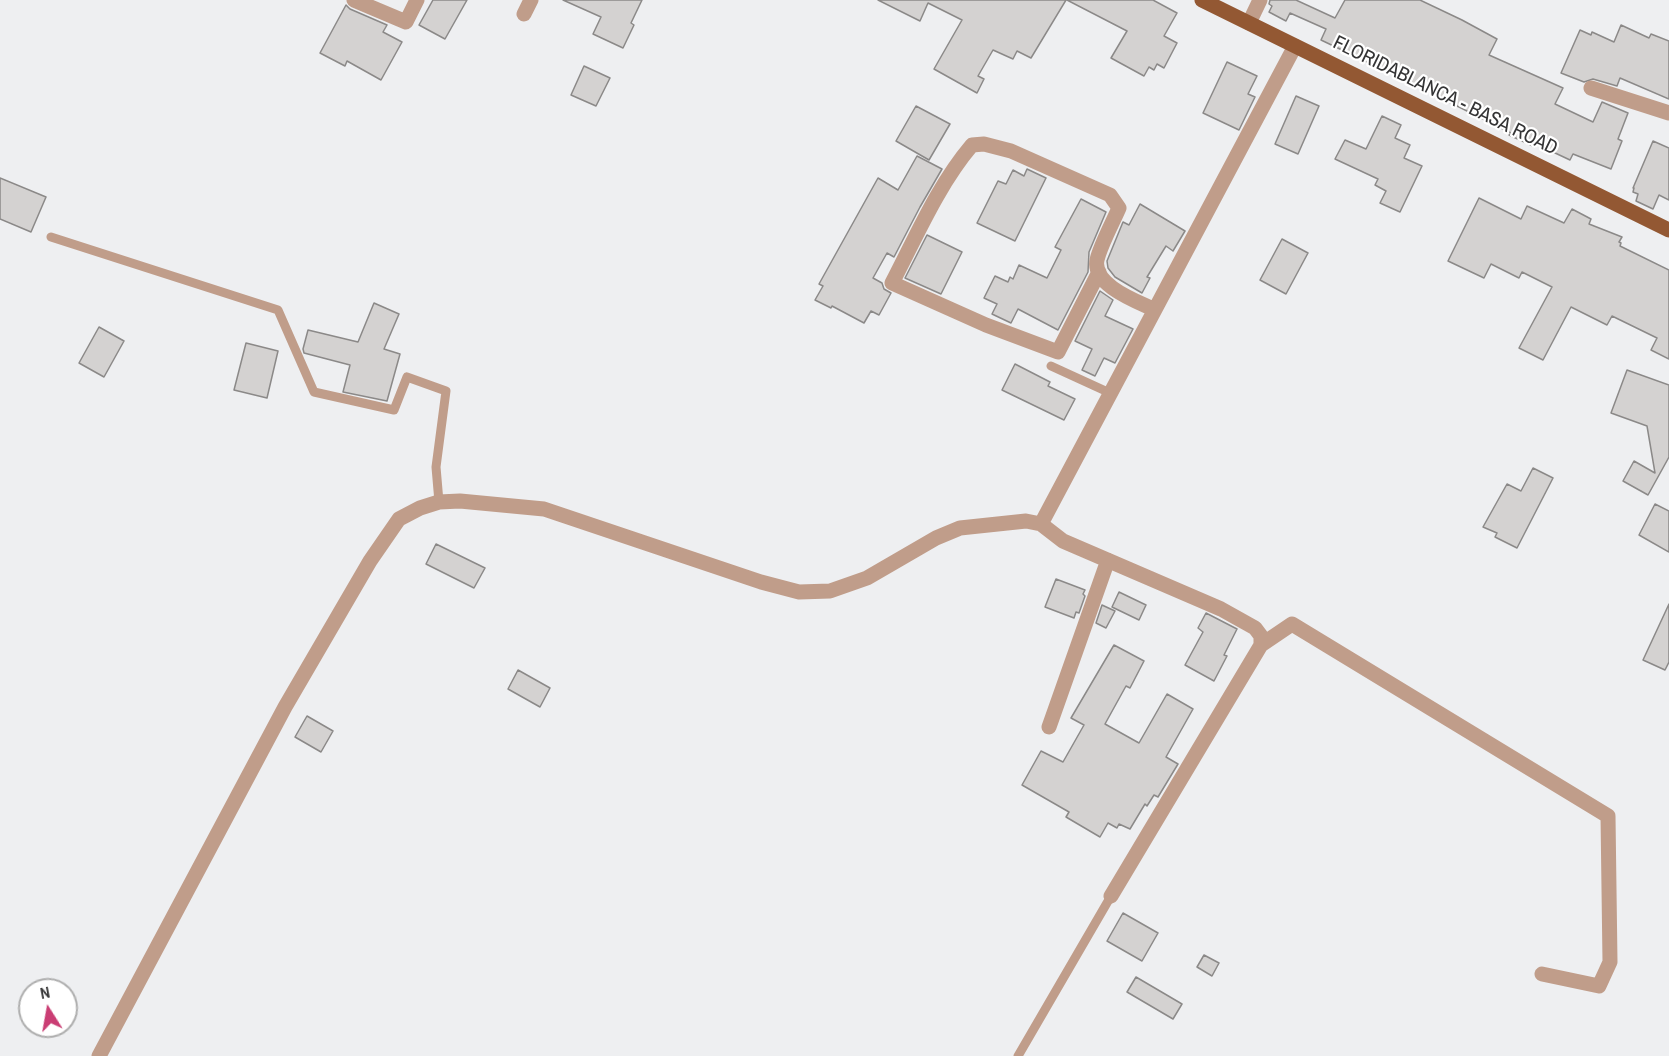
<!DOCTYPE html>
<html>
<head>
<meta charset="utf-8">
<style>
  body { margin:0 }
  #map { position:relative; width:1669px; height:1056px; overflow:hidden; background:#eeeff1; font-family:"Archivo Narrow",sans-serif }
  canvas { display:block }
  .north { position:absolute; left:18px; top:978px; width:60px; height:60px; box-sizing:border-box; background:#fff; border:2px solid #aeaeae; border-radius:50%; rotate:349deg; font-size:16px; font-weight:700; line-height:24px; text-align:center; color:#343435 }
  .north::after { content:''; display:block; margin:auto; width:21px; height:27px; background:#ca3e74; clip-path:polygon(50% 0,100% 100%,50% 72%,0 100%) }
</style>
</head>
<body>
<div id="map">
<canvas width="1669" height="1056"></canvas>
<div class="north">N</div>
</div>
<script>
const ctx = document.querySelector('canvas').getContext('2d');
ctx.lineJoin = 'round';
function fillPath(path, color) {
  ctx.fillStyle = color;
  ctx.fill(path, 'evenodd');
}
function stroke(path, color, width, dash) {
  ctx.strokeStyle = color;
  ctx.lineWidth = width;
  ctx.lineCap = dash ? 'butt' : 'round';
  ctx.setLineDash(dash || []);
  ctx.stroke(path);
}
function label(font, color, halo, rows, align = 'center') {
  ctx.font = font + ' "Archivo Narrow",sans-serif';
  ctx.lineWidth = 4.5;
  ctx.setLineDash([]);
  ctx.textBaseline = 'middle';
  ctx.strokeStyle = halo;
  ctx.fillStyle = color;
  for (const [text, x, y, turn = 0] of rows) {
    ctx.save();
    ctx.translate(x, y);
    ctx.rotate((+turn || 0) * Math.PI / 180);
    ctx.textAlign = isNaN(turn) ? turn : align;
    if (halo) ctx.strokeText(text, 0, 0);
    ctx.fillText(text, 0, 0);
    ctx.restore();
  }
}
const building = new Path2D(`
  M433 0H467L445 39 419 25Z
  M563 0H642L631 23 634 25 623 48 593 34 601 17Z
  M878 0H1066L1031 58 1017 51 1013 59 993 50 978 76 984 79 977 93 934 69 962 20 928 3 920 21Z
  M1067 0H1153L1177 13 1164 36 1177 43 1164 68 1157 64 1154 70 1149 67 1144 76 1111 58 1127 31Z
  M1270 0H1296L1335 18 1345 0H1420L1462 20 1497 39 1489 55 1563 88 1555 104 1593 122 1602 102 1628 113 1618 139 1622 141 1611 169 1573 154 1570 160 1536 144 1535 147 1509 135 1511 133 1447 101V100L1321 40 1326 29 1290 13 1286 21 1269 12 1272 6 1269 4Z
  M346 5 350 9 387 25 383 32 402 42 381 80 347 61 345 66 320 53Z
  M1621 25 1649 38 1651 34 1669 41V99L1620 78 1617 86 1593 79 1584 82 1561 73 1580 30 1591 35 1592 32 1614 42Z
  M1227 62 1257 76 1248 94 1255 97 1239 130 1203 113Z
  M584 66 610 78 596 106 571 95Z
  M1296 96 1319 106 1298 154 1275 144Z
  M916 106 950 124 929 160 896 141Z
  M1382 116 1401 125 1395 138 1410 145 1404 158 1422 166 1400 212 1380 203 1386 191 1375 185 1378 179 1335 159 1345 140 1366 149Z
  M1653 141 1669 148V200L1659 195 1653 209 1636 201 1638 194 1633 192 1634 188H1633Z
  M917 156 942 169 920 207 894 257 887 253 873 278 882 283 884 289 891 293 879 315 871 311 864 323 832 306 831 308 815 300 823 286 819 284 878 178 898 190Z
  M1027 169 1046 178 1015 241 977 223 998 181 1006 184 1013 170 1024 176Z
  M0 178 46 197 31 232 0 219Z
  M1479 198 1521 219 1527 206 1564 223 1572 209 1591 219 1589 224 1622 237 1619 242 1621 243 1620 246 1669 270V359L1651 350 1657 338 1612 316 1607 325 1571 307 1543 360 1519 348 1552 287 1522 272 1519 278 1491 264 1484 278 1448 261Z
  M1081 199 1106 212 1089 252 1088 272 1058 330 1018 309 1011 323 992 314 997 304 984 298 995 276 1008 282 1010 277 1013 279 1019 265 1047 278 1061 250 1055 247Z
  M1140 204 1185 231 1173 251 1166 246 1147 277 1150 278 1142 293 1115 277 1108 268 1107 261 1123 222 1129 225Z
  M927 235 962 252 941 294 905 278Z
  M1282 239 1308 253 1286 294 1260 280Z
  M1100 291 1113 300 1105 316 1133 329 1115 363 1104 358 1095 376 1082 370 1092 349 1075 341Z
  M374 303 399 314 384 349 400 354 387 401 343 392 350 365 304 353 303 349 308 330 358 342Z
  M99 327 124 341 104 377 79 363Z
  M246 343 278 351 267 398 234 390Z
  M1015 364 1050 382 1048 386 1075 399 1064 420 1002 390Z
  M1627 370 1669 385V457L1648 495 1623 481 1634 461 1655 473 1647 426 1611 413Z
  M1533 468 1553 478 1517 548 1495 537 1497 533 1483 527 1507 484 1521 491Z
  M1655 504 1669 511V552L1639 535Z
  M436 544 485 568 474 588 426 564Z
  M1056 579 1085 590 1083 594 1085 596 1079 613 1076 612 1074 618 1045 607Z
  M1119 592 1146 605 1139 620 1112 607Z
  M1669 604V662L1665 670 1643 660Z
  M1102 605 1115 611 1106 628 1096 623Z
  M1206 613 1237 629 1224 655 1227 656 1214 681 1185 665 1203 632 1198 628Z
  M1114 645 1144 661 1130 688 1126 686 1105 724 1139 743 1167 694 1193 709 1166 757 1178 764 1158 797 1154 795 1147 806 1145 804 1130 829 1119 824 1117 828 1108 823 1100 837 1066 817 1069 812 1022 785 1041 751 1063 762 1084 725 1071 718Z
  M518 670 550 688 540 707 508 689Z
  M307 716 333 731 321 752 295 737Z
  M1123 913 1158 933 1142 961 1107 941Z
  M1204 955 1219 963 1212 976 1197 967Z
  M1136 977 1182 1004 1173 1019 1127 992Z`);
const lane = new Path2D(`
  M51 237 278 310 314 392 394 410 407 377 446 391 436 467 439 502
  M1051 366 1110 393
  M1018 1056 1111 896`);
const street = new Path2D(`
  M354 0 406 22 417 0
  M524 14 531 0
  M1249 23 1260 0
  M1591 88 1669 113
  M1099 272 1058 352 986 325 892 283C916 237 938 185 972 145L984 144 1011 151 1110 195 1119 208C1113 222 1100 246 1097 260 1092 285 1136 301 1153 309
  M1041 524 1295 46
  M1261 645 1292 624 1608 816 1610 962 1599 986 1542 974
  M1049 727 1108 560
  M99 1056 285 707 370 561 399 519 420 508 439 502 460 501 544 509 761 582 799 592 830 591 867 578 936 538 960 528 1026 521 1041 524 1063 541 1221 609 1255 628 1261 636V645L1111 896`);
const primary = new Path2D(`
  M1202 0 1669 230`);
const streetNames = [
  ["FLORIDABLANCA - BASA ROAD",1445,96,26]
];
fillPath(building, '#d4d2d1');
stroke(building, '#8b8988', 1.5);
stroke(lane, '#c09d8a', 9);
stroke(street, '#c09d8a', 15);
stroke(primary, '#935833', 15);
label('20px', '#343435', '#fff', streetNames);
</script>
</body>
</html>
